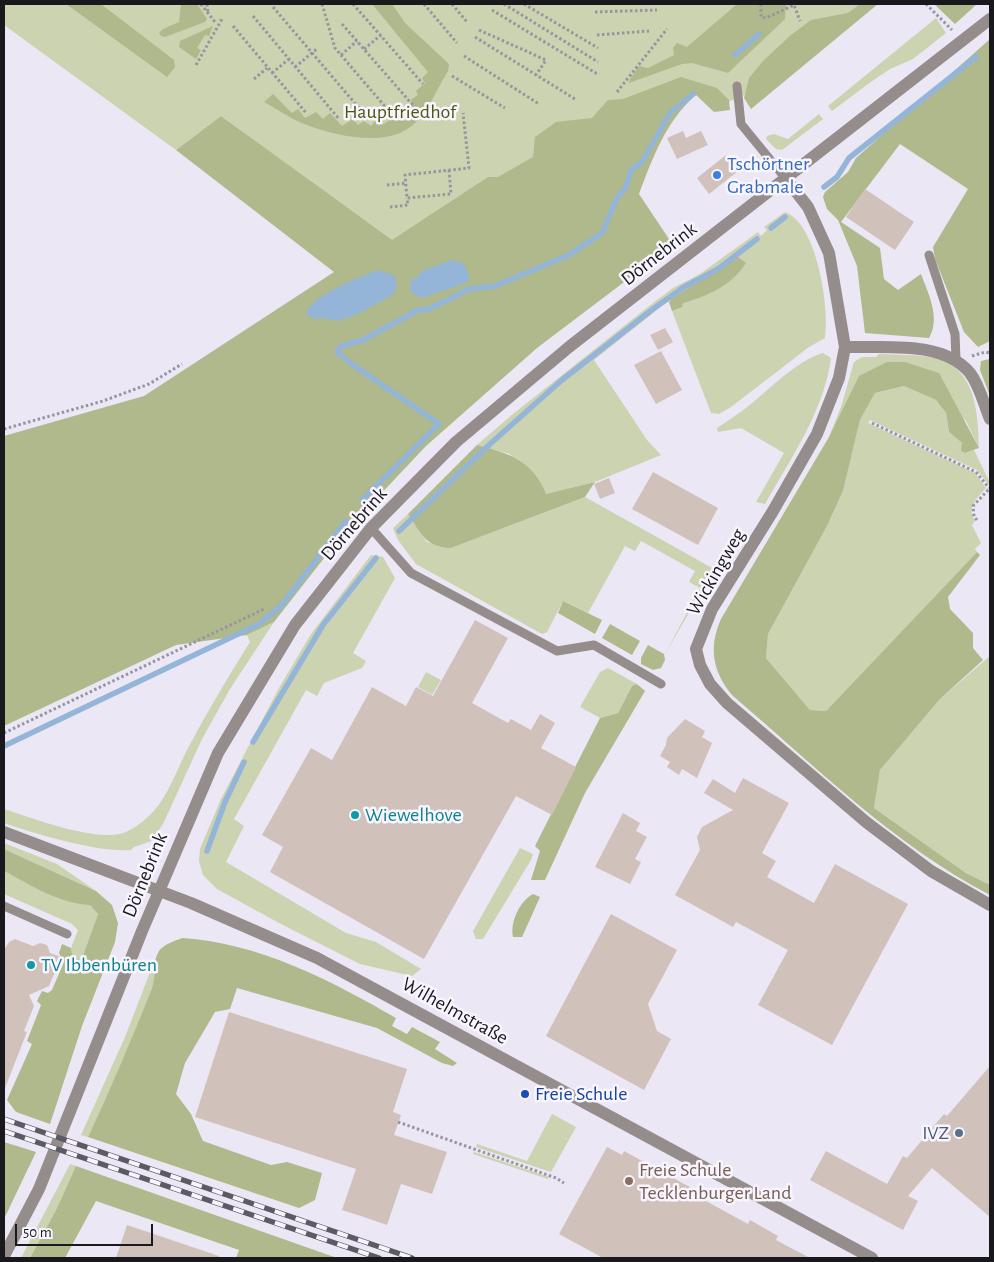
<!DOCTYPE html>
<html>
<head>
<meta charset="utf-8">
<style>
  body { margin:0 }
  #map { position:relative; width:994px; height:1262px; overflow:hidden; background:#ebe7f5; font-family:"Alegreya Sans",sans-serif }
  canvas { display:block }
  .frame { position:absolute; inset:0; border:5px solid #19181d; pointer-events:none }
  .scale { position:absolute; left:15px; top:1224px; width:138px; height:22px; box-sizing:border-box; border:2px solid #19181d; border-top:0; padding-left:6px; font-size:15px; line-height:18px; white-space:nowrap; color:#19181d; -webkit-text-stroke:4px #f8f5fe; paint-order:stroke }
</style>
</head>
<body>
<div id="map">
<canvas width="994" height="1262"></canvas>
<div class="frame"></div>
<div class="scale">50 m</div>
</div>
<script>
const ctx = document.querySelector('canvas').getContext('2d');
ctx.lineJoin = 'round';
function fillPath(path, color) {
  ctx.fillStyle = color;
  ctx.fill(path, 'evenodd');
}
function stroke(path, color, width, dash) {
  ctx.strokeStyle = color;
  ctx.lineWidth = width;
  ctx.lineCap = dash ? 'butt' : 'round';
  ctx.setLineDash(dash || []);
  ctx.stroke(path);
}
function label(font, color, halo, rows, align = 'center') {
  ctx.font = font + ' "Alegreya Sans",sans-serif';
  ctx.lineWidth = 5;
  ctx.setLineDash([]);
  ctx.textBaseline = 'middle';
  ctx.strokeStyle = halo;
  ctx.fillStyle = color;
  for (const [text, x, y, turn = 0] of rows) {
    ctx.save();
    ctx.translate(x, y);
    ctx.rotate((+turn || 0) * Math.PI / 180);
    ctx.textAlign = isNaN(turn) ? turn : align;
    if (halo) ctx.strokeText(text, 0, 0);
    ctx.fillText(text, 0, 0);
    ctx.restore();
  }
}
const green = new Path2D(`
  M4 4H869L758 89 721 105 692 88 392 241 221 116 176 150 4 25Z
  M936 18 946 33 913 59 890 69 868 84 832 111 828 106Z
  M819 114 823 119 782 150 776 149 766 139 767 136 774 134 788 139Z
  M785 212C817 223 830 309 825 338L809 347 731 407 719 414 711 413 672 311 681 307 683 303 738 257 672 298 594 360 647 440 661 455 595 482 546 494 510 454 477 445 513 414 653 303 673 288 700 274 758 232 761 236 767 230 764 227Z
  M823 353 831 358C824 411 791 458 765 504L756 502 784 453 741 428 718 432 717 428C727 421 737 415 746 408 768 391 797 360 823 353Z
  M879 354C897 355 916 354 934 358 976 367 978 413 979 448L966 421 905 362 829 437 841 407 854 362 862 357H876Z
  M904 386 936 400 946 413 949 432 962 443 965 453 974 450 990 483 988 484 977 470 870 420 868 423 975 473 986 488C977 498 966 507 975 521L972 525 981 543 975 549 977 552 826 711 810 710 766 658 768 634 827 526 843 491 860 420 875 393Z
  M585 497 714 569 664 656 700 588 689 582 695 571 641 541 635 551 625 546 588 613 563 601 547 632 542 634 416 564 398 540 393 528 408 514 427 542 451 548Z
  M371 555 383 557 395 578 353 653 366 661 362 668 324 683 317 696 306 690 234 819 244 826 226 862 346 933 376 942 421 969 412 976 360 964 279 923 217 889 203 875 199 861 200 849 221 799 279 688 311 634Z
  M274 622 230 689 202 739 163 824 151 841 134 847 131 850C100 853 35 834 4 823V809C32 818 90 840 119 834 130 832 143 822 151 814 168 797 177 769 188 748 207 712 228 677 250 642L247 635Z
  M990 656V885L966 873 874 808 880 770 940 699Z
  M608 668 637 684 632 686 618 713 600 718 580 707 600 672Z
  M426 672 441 680 432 695 418 687Z
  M4 843 57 864 96 891 4 849Z
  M520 848 533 854 531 860 483 939H476L473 931Z
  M4 871C31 885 58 903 90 904L98 914 81 961 72 954 71 948 78 930 72 924 4 894Z
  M154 962 157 975 126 1055 88 1137 81 1135 125 1037Z
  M552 1114 576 1127 551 1172 476 1147 477 1144 527 1161Z
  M474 1152 549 1177 548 1179 473 1154Z
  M70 1164 76 1166 56 1210 30 1258H21Z`);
const forest = new Path2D(`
  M66 4H101L174 60 175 67 167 77Z
  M181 4H197L207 19 205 22 165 37 161 36 159 33 163 29 179 22Z
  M372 4H392L406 24 449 64 448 71C438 87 429 110 415 123 389 149 335 136 304 124 291 119 277 109 264 102L273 94 292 113 298 109 305 118 316 112 323 119 330 113 342 126 353 119 358 125 364 121 371 126 376 120 382 125 409 108 412 99 418 95 416 91 425 83 422 78 428 72Z
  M737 4H786L785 19 728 73 692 63 682 64 629 83 630 79 639 66 648 68 674 55 673 48 677 43 687 47Z
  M860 4H878L751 109 744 98 749 78 764 60 791 35 811 20 848 13Z
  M934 4H977L955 24Z
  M213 26 209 36 205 35 197 48 201 50 196 59 179 47 180 41Z
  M990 39V341L978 347 964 332 935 259 933 247 968 189 900 144 841 222 880 248 884 279 898 290 921 274C928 293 941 318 929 338L865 333 857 266 838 220 827 209 823 197 825 192 848 172 856 158Z
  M681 77 717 88 729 100 730 110 714 112 696 95C666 121 653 157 639 194L673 245 537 348 426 446 343 534 274 622 247 635 176 645 4 726V436L144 396 334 272 176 150 221 116 392 240 488 177H498L533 157 535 137 556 122 592 118 608 100 623 99Z
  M738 257 746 263C731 286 708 296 683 303L682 307 672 311 669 302 672 298Z
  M990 359V396L980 370 981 361Z
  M887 362H905L939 373 979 448 965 453 961 451 962 443 949 432 946 413 936 400 904 386 875 393 860 420 843 491 827 526 768 634 766 658 810 710 826 711 977 552 980 555 948 597 950 609 973 633V648L983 660 940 699 880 770 874 808 966 873 990 885V895C894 845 815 766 733 696 713 673 708 648 721 619L829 437 859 376Z
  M477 445C509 453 533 461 546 494L595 482 585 497 451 548C425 547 421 533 408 514Z
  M563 601 602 620 595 634 558 613Z
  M610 624 640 641 632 655 602 638Z
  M648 645 664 654 665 660 661 668 653 670 641 664V658Z
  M637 684 645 691 585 793 545 880H531L540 851 535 846 600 718 618 713 632 686Z
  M4 849 96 891 112 905 118 923 115 942 82 1026 50 1124 16 1112 7 1100 32 1044 27 1041 41 1005 37 1001 42 991 48 993 52 990 64 962 59 953 62 944 71 948 72 954 81 961 98 914 90 905C58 903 32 886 4 871Z
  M533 894 540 897 522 937H513C510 921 520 901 533 894Z
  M182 938C259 943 330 980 396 1018L392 1026 407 1034 412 1027 440 1042 435 1049 457 1063 453 1066 442 1063 377 1028 237 988 230 1009 215 1012 185 1063 176 1094 191 1114 203 1141 271 1165 287 1162 322 1173 315 1200 299 1208 88 1137C111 1088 132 1039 152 988 157 974 152 961 159 951 164 944 175 941 182 938Z
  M4 1142 36 1152 4 1219Z
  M76 1166 337 1258H236L239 1250 96 1201 65 1258H30L56 1210Z`);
const water = new Path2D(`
  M451 260 463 263 469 274 468 282 422 298 412 293 410 288 412 278 416 279 422 271Z
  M379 270 395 276 397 287 392 295 358 314 337 321 325 318 316 319 306 315C308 296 361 276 379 270Z`);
const stream = new Path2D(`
  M735 55 759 34
  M824 187 837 177 849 158 976 57
  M771 228 785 217
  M362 500 439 424 349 362 337 352 341 346 363 340 418 310 429 309 469 289 495 286 569 255 602 233 617 198 626 187 631 170 642 162 670 113 693 94
  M399 531 490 444 562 380 653 309 684 287 718 269 757 239
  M253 742 323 625 376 558
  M4 746 259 624 281 606 346 521
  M207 851 225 802 244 762`);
const building = new Path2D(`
  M683 131 686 138 701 131 708 145 677 159 667 138Z
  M726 155 738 171 709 194 697 178Z
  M865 189 914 222 895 250 846 217Z
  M665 328 673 342 658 350 650 335Z
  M661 351 682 390 656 404 634 365Z
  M653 472 718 508 698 545 632 509Z
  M609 478 615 493 600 499 594 484Z
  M475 620 508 638 472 703 508 723 511 719 531 730 540 714 555 723 541 748 576 767 552 815 516 796 424 959 270 872 283 847 262 835 311 748 332 760 372 687 406 706 416 687 433 696Z
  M685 719 705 731 702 737 712 743 697 778 682 769 679 775 667 767 670 762 660 756 666 745 667 738Z
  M743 778 789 803 762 853 776 861 767 877 814 903 835 864 908 904 832 1045 758 1005 788 950 736 922 733 927 675 895 700 850 697 837 702 827 733 810 704 793 713 779 735 793Z
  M623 813 640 823 636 831 647 837 635 859 641 862 630 884 595 867Z
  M611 914 677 950 648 1004 657 1031 671 1039 644 1090 546 1036Z
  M15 939 33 946 40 943 47 945 50 953 61 957 49 986 29 995 34 1006 24 1031 27 1032 5 1088 4 950 9 942Z
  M229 1012 407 1069 393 1112 401 1115 394 1135 447 1152 432 1194 401 1184 387 1225 364 1217 342 1210 356 1169 195 1117Z
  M990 1066V1217L932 1168 908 1196 918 1201 903 1230 810 1180 826 1151 887 1184 903 1156 907 1158 944 1114 947 1116Z
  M607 1147 622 1155 624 1151 697 1191 695 1195 748 1224 750 1220 778 1236 776 1240 810 1258H603L559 1234Z
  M127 1225 219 1256V1258H116Z`);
const path = new Path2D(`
  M201 4 215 22
  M207 4 208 12
  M322 4 335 48 394 117
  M353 4 423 84
  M424 4 457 43
  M452 4 467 22
  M504 4 598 62
  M524 4 598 48
  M761 4V17L766 18 794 5 800 21
  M926 4 952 30
  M273 7 370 121
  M492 10 599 75
  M595 12 657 10
  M253 16 339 119
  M342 24 411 103 427 117
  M233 26 307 114
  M479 30 546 60 536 75
  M597 35 649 31
  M475 37 575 99
  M364 49 381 35
  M341 55 357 41
  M464 56 539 104
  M196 65 222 19
  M295 67 318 48
  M272 73 289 59
  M452 76 505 108
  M254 79 267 68
  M617 92 667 29
  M449 170 451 194 407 198 405 175 469 168 463 113
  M387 185 406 183
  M390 207 408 205 407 198
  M972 356 985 352 990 353
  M872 423 976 472 989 488
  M4 429 103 401 149 384 182 364
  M977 520 974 517 973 506 990 488
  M4 733 264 609
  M398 1122 556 1178 564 1183`);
const lane = new Path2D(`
  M737 86 741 124 786 179
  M929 255 955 334 956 360
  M371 528 411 573 557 651 594 645 661 684
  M4 906 67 934`);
const street = new Path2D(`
  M786 179 808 207 829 253 845 347 839 378 817 434 773 511 712 609 696 649 700 665 710 684 727 703 866 822 931 871 990 905
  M845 347C884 348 943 340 970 373 980 386 984 405 990 419
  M4 832 191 903 317 958 872 1258
  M4 1256 39 1189 142 931 218 753 295 625 371 528 456 442 569 347 990 19`);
const rail = new Path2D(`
  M4 1119 412 1258
  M4 1131 379 1258`);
const markers = [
  [717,175,5,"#3f7fe0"],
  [355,815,5,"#0f9aa8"],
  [31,965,5,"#0f9aa8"],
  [525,1094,5,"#1a4fb4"],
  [959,1133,5,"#5c6f8a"],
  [629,1181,5,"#8d6e63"]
];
const parkNames = [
  ["Hauptfriedhof",400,112]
];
const shopNames = [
  ["Tschörtner",727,164],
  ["Grabmale",727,187]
];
const streetNames = [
  ["Dörnebrink",659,254,-38],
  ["Dörnebrink",354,524,-49],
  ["Wickingweg",716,572,-60],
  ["Dörnebrink",145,875,-68],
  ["Wilhelmstraße",455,1011,29]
];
const cultureNames = [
  ["Wiewelhove",365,815],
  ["TV Ibbenbüren",41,965]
];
const transitNames = [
  ["Freie Schule",535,1094]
];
const serviceNames = [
  ["IVZ",949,1133]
];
const educationNames = [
  ["Freie Schule",639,1170],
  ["Tecklenburger Land",639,1193]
];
fillPath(green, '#cbd3b1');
fillPath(forest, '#afb98c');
fillPath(water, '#94b5d7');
stroke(stream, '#94b5d7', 5.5);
fillPath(building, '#d1c1bb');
stroke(path, '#9895a0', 3, [2.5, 2.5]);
stroke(lane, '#948d8b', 9);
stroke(street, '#948d8b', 12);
stroke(rail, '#5c5a62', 5.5);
stroke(rail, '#f8f5fe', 4, [11]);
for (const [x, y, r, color] of markers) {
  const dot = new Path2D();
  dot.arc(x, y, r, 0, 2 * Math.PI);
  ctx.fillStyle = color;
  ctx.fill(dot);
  stroke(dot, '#f8f5fe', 2);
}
label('20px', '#4c5711', '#f8f5fe', parkNames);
label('20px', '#366cbe', '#f8f5fe', shopNames, 'left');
label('20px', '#19181d', '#f8f5fe', streetNames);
label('20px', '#0d838f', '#f8f5fe', cultureNames, 'left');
label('20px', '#164399', '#f8f5fe', transitNames, 'left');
label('20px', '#4e5e75', '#f8f5fe', serviceNames, 'right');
label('20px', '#785e54', '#f8f5fe', educationNames, 'left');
</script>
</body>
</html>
